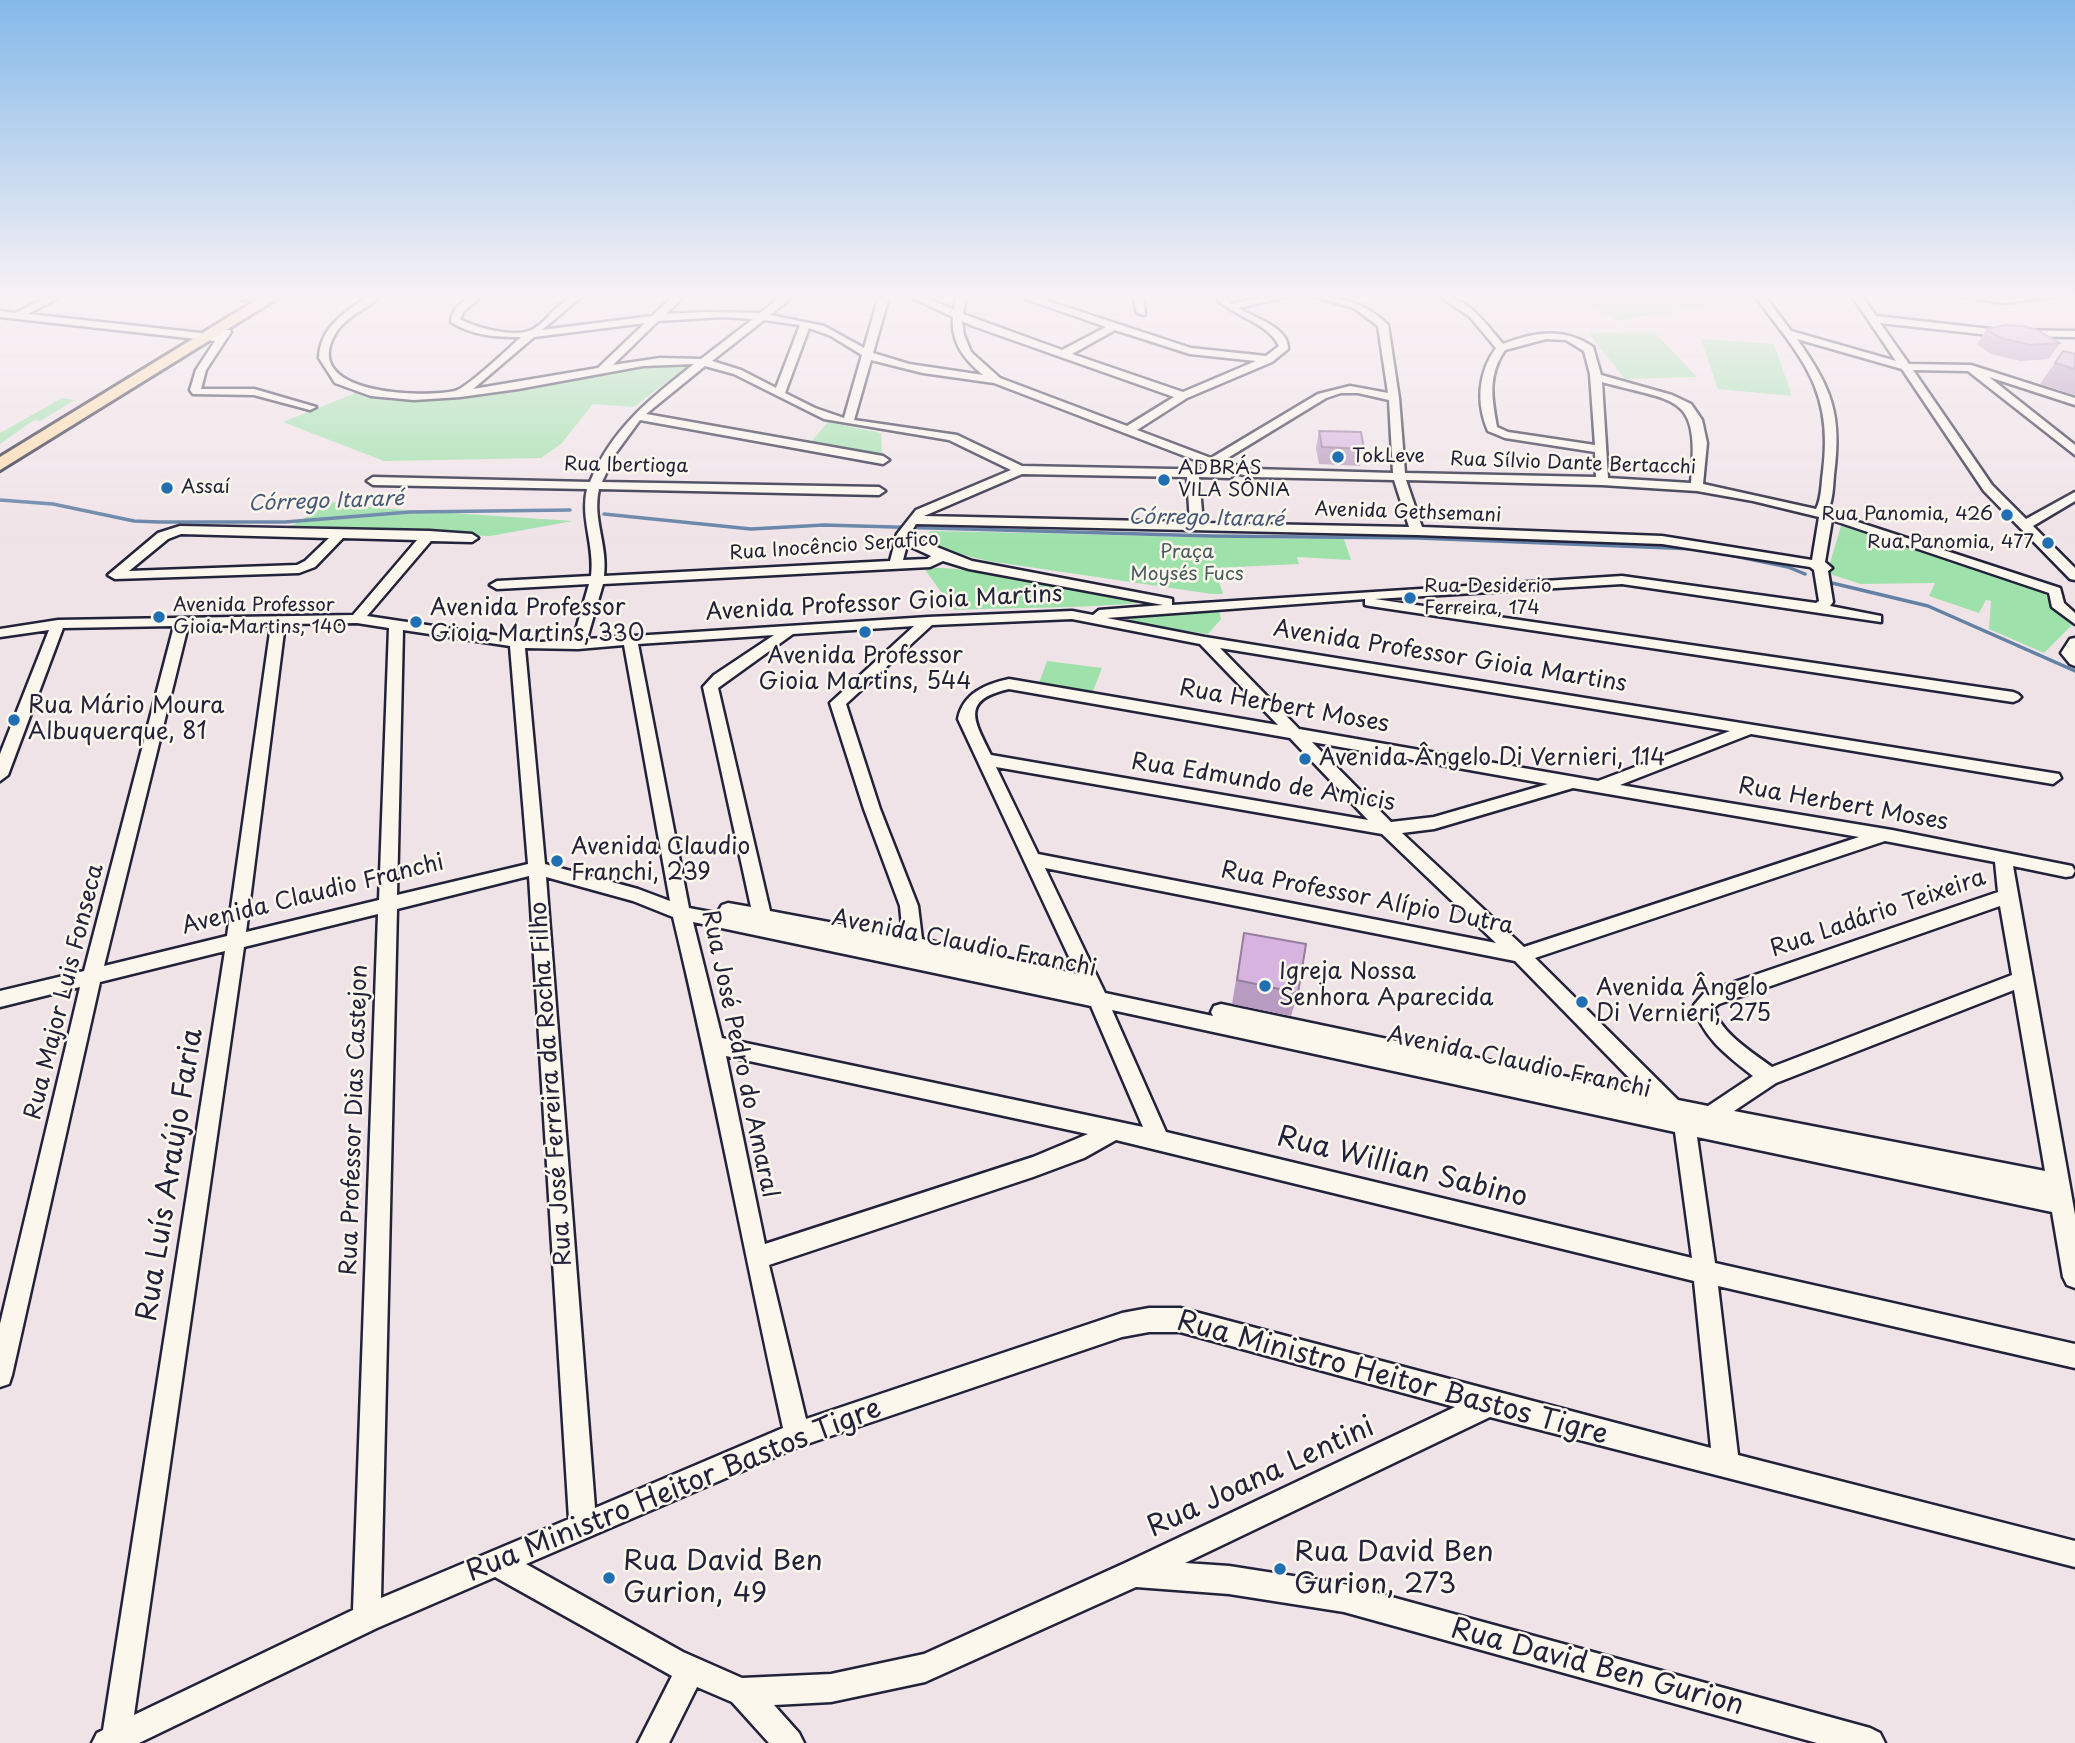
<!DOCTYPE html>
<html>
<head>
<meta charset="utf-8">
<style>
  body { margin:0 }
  canvas { display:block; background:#f0e3e8 }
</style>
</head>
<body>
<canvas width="2075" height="1743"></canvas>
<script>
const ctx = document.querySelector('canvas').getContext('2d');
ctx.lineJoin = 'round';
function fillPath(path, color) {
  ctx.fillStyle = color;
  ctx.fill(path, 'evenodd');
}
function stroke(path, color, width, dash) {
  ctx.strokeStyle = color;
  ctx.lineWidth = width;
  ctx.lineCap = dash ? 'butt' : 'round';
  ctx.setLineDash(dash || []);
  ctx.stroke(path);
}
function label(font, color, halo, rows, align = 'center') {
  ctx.font = font + ' "Playpen Sans",sans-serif';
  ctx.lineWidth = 5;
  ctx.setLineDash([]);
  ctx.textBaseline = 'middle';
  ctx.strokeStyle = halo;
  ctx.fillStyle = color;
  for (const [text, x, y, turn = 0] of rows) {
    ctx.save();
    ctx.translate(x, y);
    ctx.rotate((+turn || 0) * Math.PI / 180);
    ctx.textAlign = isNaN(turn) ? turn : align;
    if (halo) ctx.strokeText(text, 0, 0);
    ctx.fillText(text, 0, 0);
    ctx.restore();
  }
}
const green = new Path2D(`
  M1575 296H1709L1723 303 1617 321Z
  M1654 332 1697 377 1625 379 1588 333Z
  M1701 339 1774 344 1792 396 1718 389Z
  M658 363 690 364 634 407 593 404 561 444 541 458 384 461 283 422 358 392 392 401 439 399 553 383Z
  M62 398 75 400 40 421 34 420 0 444V433Z
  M828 422 881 433 882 456 811 442Z
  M332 502 377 508 573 521 490 536 286 529Z
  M1841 526 1879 533 2043 590 2052 606 2073 624 2044 653 1989 629 1991 601 1986 600 1979 613 1929 596 1935 583 1861 584 1827 573Z
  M930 531C1068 533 1206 539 1344 539L1351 560 1297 557 1299 564 1215 568 1223 594H1212L988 561C968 556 944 551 927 538Z
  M923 567 957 569 1149 602C1083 609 1020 607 954 610Z
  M1219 609 1221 619 1208 634 1137 624 1130 620 1136 614 1144 615Z
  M1047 661 1102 668 1093 691 1039 683Z`);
const stream = new Path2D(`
  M0 500 53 504 134 521 159 522H285L410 512 570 510
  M604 514 751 529 824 525 1212 536 1418 538 1696 549
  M1715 552 1788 567 1805 574
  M1832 583 1928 606 2075 671`);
const minor = new Path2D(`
  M48 296H61L28 314 219 335 222 330H230L231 332 206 370 201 389H254L316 407 310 410 254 395 193 394 190 390 196 370 215 341 0 317V311L16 313Z
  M229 296H248L249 297 244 300Z
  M369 296H381C365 310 342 318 333 338 305 395 424 398 455 391 467 388 509 348 521 337 495 337 474 336 451 322 452 307 466 296 482 296L464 311 460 319C475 328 512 337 529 331 549 324 557 296 582 296L542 330 652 316 673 296H684L666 314 705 312 760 313 782 296H793L770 315 824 326 864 348 879 296H889L873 353 909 364 983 375C964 359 951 343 953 317L909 296H923L954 310 956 296H966L963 314 1062 350 1106 327 1017 296H1033L1191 348 1266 356 1279 346C1267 321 1232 317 1214 296H1225L1232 304 1268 296H1289L1238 308C1254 318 1289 327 1288 349L1272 362 1187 398 1137 430 1211 458 1318 394 1350 386 1388 393 1378 326 1354 308 1312 296C1342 296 1367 304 1388 325L1399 398 1405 473 1596 477 1595 452 1505 438 1488 431C1476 403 1478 373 1496 348L1470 317 1439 296C1467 296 1486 324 1503 344 1534 332 1564 327 1593 347L1601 375 1672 395 1691 404 1702 420 1707 443 1703 484 1816 509C1822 498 1821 484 1823 472 1834 389 1801 358 1755 296H1765L1791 331 1896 361 1852 296H1862L1876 316 1999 330 2075 331V337L1999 336 1880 323 1909 364 1971 365 2075 398V405L1989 377 2075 445V455L1968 371 1913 370 1992 485 2026 519 2075 492V501L2033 526 2075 568V580L2070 579 1984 491 1902 369 1797 339C1832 389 1842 414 1834 475 1833 487 1833 501 1827 512L2060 588 2064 603 2075 613V624L2052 607 2049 593 1832 520 1825 562 1832 568 1828 571 1833 602 1830 606 1881 616V622L1622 584 1375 599 2013 692 2018 694 2021 697 2018 700 2013 702 1370 606 1365 605V599L1107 618 1205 637 2059 774 2061 778 2053 784 1751 734 1620 785 1892 830 2072 866 2075 871 2072 876 2066 877 2013 866 2075 1215V1288L2067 1285 2063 1277 2052 1212 1697 1137 1715 1263 2075 1344V1368L1718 1286 1738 1455 2075 1541V1567L1490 1417 1185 1563 1229 1566 1344 1584 1870 1728 1880 1733 1885 1743H1817L1344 1612 1229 1594 1136 1587 925 1682 831 1702 774 1705 799 1733 804 1743H769L732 1702 697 1687 669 1743H638L672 1676 495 1577 377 1628 139 1743H92L97 1733 103 1730 225 951 100 982 12 1375 9 1384 0 1387V1324L80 987 0 1007V991L84 971 174 626 63 628 8 775 0 781V754L49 630 0 637V629L58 620 353 615 417 540 343 538 315 567 299 573 115 579 108 575 158 533 180 526 429 531 472 534 478 538 472 542 431 541 367 616 540 642 573 640 589 584 497 589 490 585 497 581 591 576C595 546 580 519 587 489L373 485 367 481 373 477 590 482C612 428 650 399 694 364L643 366 518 389 460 397 414 400 371 396 335 383 319 358C320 327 345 312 369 296ZM723 317 753 319 701 359 660 358 613 365 658 321ZM764 320 800 325 776 388 741 370 712 361ZM962 321 973 326 1174 397 1127 426 1000 378 971 352 964 335ZM645 323 598 368 473 389 534 337ZM809 328 831 336 862 355 844 418 815 408 785 393ZM1115 330 1190 354 1256 361 1183 392 1072 354ZM1546 339 1566 340 1584 351 1590 374 1595 445 1508 432 1497 427C1492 399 1487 376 1505 350ZM871 360 923 373 994 383 1203 463 1200 466 1202 469 1213 467 1222 470 1022 466 957 435 854 420ZM705 366 734 374 824 419 949 440 1011 470 916 510 897 534 890 561 604 576C608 545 592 519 599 489L879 495 885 491 879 487 602 482 615 454 640 420 883 464 889 460 883 456 646 414ZM1602 382C1678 403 1700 393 1691 483L1608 478ZM1358 393 1389 400 1393 473 1253 469 1221 462 1326 398 1341 393ZM1235 473 1253 477 1394 480 1409 527 1203 523 1199 477 1230 478ZM1022 474 1187 477 1190 522 924 516ZM1406 480 1602 485 1697 491 1753 501 1819 517 1812 560 1662 536 1422 527ZM916 524 1417 535 1662 544 1810 567 1814 570 1819 601 1816 603 1622 576 1172 605V599L1167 598 972 561 909 536ZM181 534 329 538 305 561 297 565 129 571 168 539ZM907 545 931 556 927 559 903 560ZM943 561 969 569 1163 605 1099 610 1093 615 1072 611 928 617 587 639 603 584 930 567ZM1072 619 1200 644 1278 725 1009 679C986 684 963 693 958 719L1077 974 922 939 918 906 880 809 846 704 932 625ZM357 623 389 628 379 900 246 932 285 624ZM271 625 227 936 104 966 188 626ZM914 626 830 703 864 809 900 906 903 936 770 911 718 688 793 634ZM403 630 510 646 528 864 397 895ZM774 635 714 675 703 687 751 907 728 903 722 905 719 910 721 914 689 908 638 644ZM624 645 670 901 638 889 545 864 525 648 578 649ZM1220 648 1730 731 1598 781 1299 729ZM1009 689 1290 738 1368 820 991 755C975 722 959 700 1009 689ZM1312 742 1548 784 1434 817 1391 822ZM996 767 1382 834 1496 943 1038 854ZM1573 788 1859 837 1524 947 1402 833 1434 829ZM1885 841 1995 862 1998 892 1705 992 1694 1005C1701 1037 1729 1057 1753 1076L1708 1106 1678 1100 1535 958ZM1045 868 1515 961 1644 1093 1221 1004 1214 1006 1211 1012 1213 1016 1105 993ZM529 876 569 1519 381 1598 397 909ZM546 877 633 901 673 917C714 1087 745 1258 783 1428L595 1508ZM2000 906 2012 975 1772 1067C1752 1052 1720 1033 1714 1008L1719 1004ZM378 914 353 1610 134 1715 244 947ZM693 922 1091 1006 1143 1127 722 1038ZM2014 990 2045 1171 1734 1111 1776 1083ZM1112 1010 1675 1132 1692 1258 1166 1132ZM726 1056 1088 1134 1033 1157 765 1244ZM1116 1140 1694 1281 1711 1448 1180 1308H1149L1122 1313 806 1419 769 1265 1033 1177 1084 1158ZM1149 1332H1180L1455 1407 1125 1563 924 1654 831 1674 742 1678 683 1652 526 1564 798 1447 1122 1337Z
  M1133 296H1143L1145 315 1137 313Z
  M1957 296H2058L2004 303Z
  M2075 638V666L2070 664 2061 653 2070 639Z`);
const highway = new Path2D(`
  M263 296H281L0 470V457Z`);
const wall = new Path2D(`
  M1986 329 2060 343 2049 359 2020 361 1991 354 1977 345Z
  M2063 351 2075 354V395L2040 384Z
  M1319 431 1364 449 1360 466 1319 464 1316 448Z
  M1244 933 1298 993 1291 1016 1232 1004Z`);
const building = new Path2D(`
  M2006 325 2023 326 2037 330 2060 343 2030 345 2001 338 1986 329Z
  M2063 351 2075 354V369L2055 363Z
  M1319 431 1361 432 1364 449 1322 447Z
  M1244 933 1306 944 1298 993 1237 980Z`);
const markers = [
  [1338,457,7,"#1f6fb2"],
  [1164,480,7,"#1f6fb2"],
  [167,488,7,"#1f6fb2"],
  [2007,515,7,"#1f6fb2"],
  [2048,543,7,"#1f6fb2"],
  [1410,598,7,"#1f6fb2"],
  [159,617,7,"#1f6fb2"],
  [416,622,7,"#1f6fb2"],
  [865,632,7,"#1f6fb2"],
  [14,720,7,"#1f6fb2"],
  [1305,759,7,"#1f6fb2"],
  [557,861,7,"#1f6fb2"],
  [1265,986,7,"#1f6fb2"],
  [1582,1002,7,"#1f6fb2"],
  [1280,1569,7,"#1f6fb2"],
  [609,1578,7,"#1f6fb2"]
];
const farPoinames = [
  ["TokLeve",1352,457],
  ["ADBRÁS",1178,469],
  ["VILA SÔNIA",1178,491],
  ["Assaí",181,488],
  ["Rua Panomia, 426",1993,515,"right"],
  ["Rua Panomia, 477",2034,543,"right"],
  ["Rua Desiderio",1424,587],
  ["Ferreira, 174",1424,609],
  ["Avenida Professor",173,606],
  ["Gioia Martins, 140",173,628]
];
const farStreetnames = [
  ["Rua Sílvio Dante Bertacchi",1573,464,2],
  ["Rua Ibertioga",626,466,1],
  ["Avenida Gethsemani",1408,513,2],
  ["Rua Inocêncio Serafico",834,547,-4]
];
const farParknames = [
  ["Praça",1187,553],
  ["Moysés Fucs",1187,575]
];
const farWaternames = [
  ["Córrego Itararé",326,502,-2],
  ["Córrego Itararé",1206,519,1]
];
const streetNames = [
  ["Avenida Professor Gioia Martins",884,604,-3],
  ["Avenida Professor Gioia Martins",1450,657,9],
  ["Rua Herbert Moses",1284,707,10],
  ["Rua Edmundo de Amicis",1263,783,9],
  ["Rua Herbert Moses",1843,805,10],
  ["Avenida Claudio Franchi",313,895,-14],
  ["Rua Professor Alípio Dutra",1367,899,11],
  ["Rua Ladário Teixeira",1878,914,-19],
  ["Avenida Claudio Franchi",964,944,11],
  ["Rua Major Luis Fonseca",65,992,-76],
  ["Rua José Pedro do Amaral",739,1054,78],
  ["Avenida Claudio Franchi",1519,1063,12],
  ["Rua José Ferreira da Rocha Filho",552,1084,-94],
  ["Rua Professor Dias Castejon",355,1120,-88]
];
const poiNames = [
  ["Avenida Professor",430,609],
  ["Gioia Martins, 330",430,635],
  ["Avenida Professor",865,657,"center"],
  ["Gioia Martins, 544",865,683,"center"],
  ["Rua Mário Moura",28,707],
  ["Albuquerque, 81",28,733],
  ["Avenida Ângelo Di Vernieri, 114",1319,759],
  ["Avenida Claudio",571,848],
  ["Franchi, 239",571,874],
  ["Igreja Nossa",1279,973],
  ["Senhora Aparecida",1279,999],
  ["Avenida Ângelo",1596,989],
  ["Di Vernieri, 275",1596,1015]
];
const nearStreetnames = [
  ["Rua Willian Sabino",1402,1168,14],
  ["Rua Luís Araújo Faria",171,1175,-81],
  ["Rua Ministro Heitor Bastos Tigre",1392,1379,15],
  ["Rua Joana Lentini",1261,1478,-25],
  ["Rua Ministro Heitor Bastos Tigre",674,1491,-22],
  ["Rua David Ben Gurion",1597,1668,15]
];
const nearPoinames = [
  ["Rua David Ben",1294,1553],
  ["Gurion, 273",1294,1585],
  ["Rua David Ben",623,1562],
  ["Gurion, 49",623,1594]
];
fillPath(green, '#9fe1ab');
stroke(stream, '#6381a5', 3.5);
stroke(minor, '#22223b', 5);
stroke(highway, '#22223b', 6);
fillPath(minor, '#fbf7ec');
fillPath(highway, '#fddcac');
fillPath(wall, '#b89bc0');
fillPath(building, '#d6b4df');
stroke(building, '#967e9c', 2);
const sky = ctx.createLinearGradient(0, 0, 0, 540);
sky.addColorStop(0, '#84b9e9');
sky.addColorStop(0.55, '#f8f2f5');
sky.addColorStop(1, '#f8f2f500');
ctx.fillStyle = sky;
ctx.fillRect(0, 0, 2075, 540);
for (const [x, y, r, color] of markers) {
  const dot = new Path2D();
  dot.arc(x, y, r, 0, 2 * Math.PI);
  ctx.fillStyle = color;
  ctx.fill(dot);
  stroke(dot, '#fbf7ec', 2.5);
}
label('19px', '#22223b', '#fbf7ec', farPoinames, 'left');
label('19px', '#22223b', '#fbf7ec', farStreetnames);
label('19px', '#485b5d', '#fbf7ec', farParknames);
label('italic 21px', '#485979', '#fbf7ec', farWaternames);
label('23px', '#22223b', '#fbf7ec', streetNames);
label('23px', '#22223b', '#fbf7ec', poiNames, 'left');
label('28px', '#22223b', '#fbf7ec', nearStreetnames);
label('28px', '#22223b', '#fbf7ec', nearPoinames, 'left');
</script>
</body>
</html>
